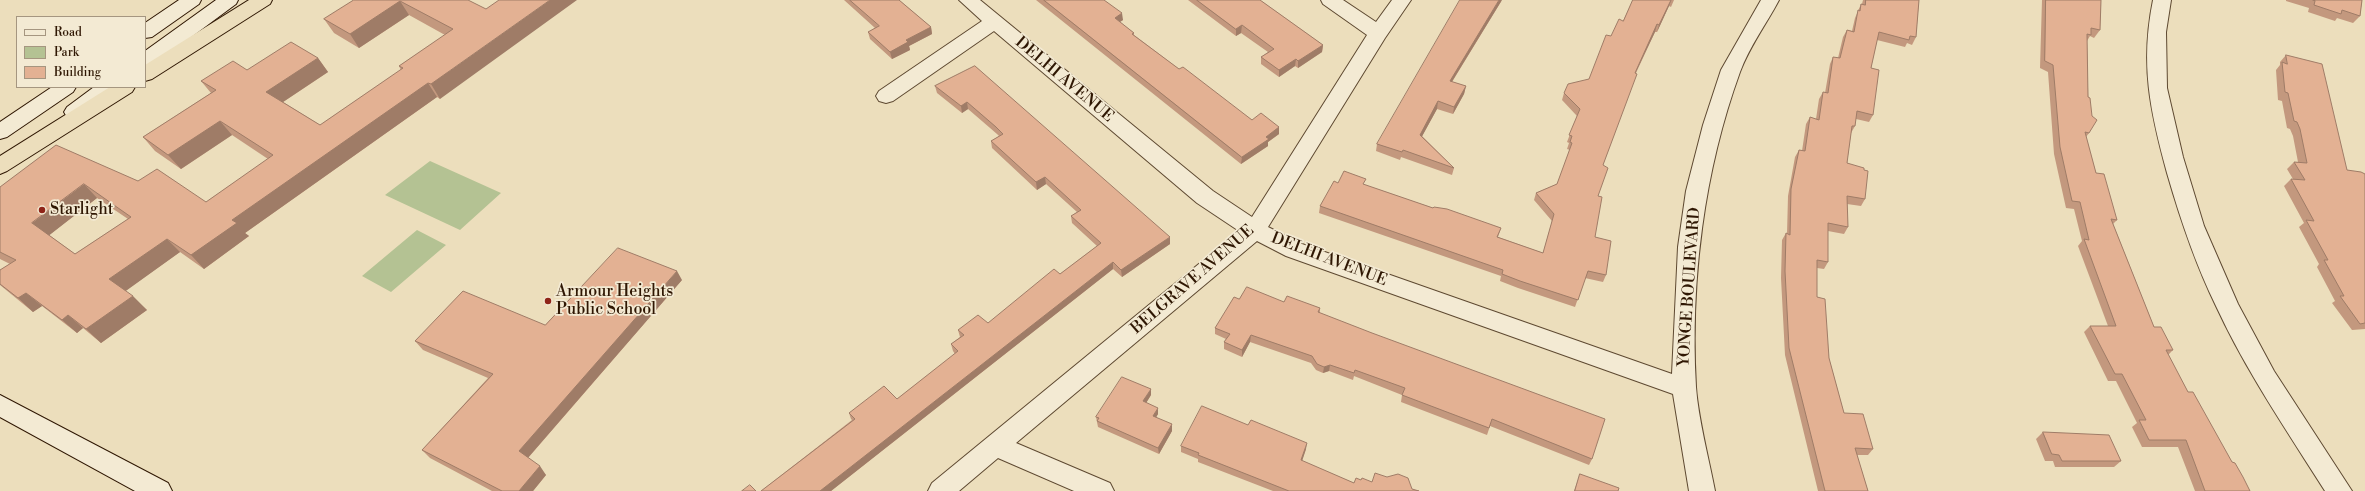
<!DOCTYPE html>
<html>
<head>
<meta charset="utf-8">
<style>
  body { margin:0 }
  #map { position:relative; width:2365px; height:491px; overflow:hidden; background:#ecdebc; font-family:"Libre Bodoni",serif }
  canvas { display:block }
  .legend { position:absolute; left:16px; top:16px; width:130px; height:72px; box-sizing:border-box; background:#f3ead3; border:1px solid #a59680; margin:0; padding:5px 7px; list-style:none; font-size:12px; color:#2f1703 }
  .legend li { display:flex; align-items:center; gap:8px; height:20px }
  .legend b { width:20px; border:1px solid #a59680 }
</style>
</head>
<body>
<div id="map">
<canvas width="2365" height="491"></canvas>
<ul class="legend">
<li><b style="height:5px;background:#f3ead3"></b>Road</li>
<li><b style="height:11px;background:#b4c293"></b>Park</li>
<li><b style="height:11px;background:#e3b193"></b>Building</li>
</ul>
</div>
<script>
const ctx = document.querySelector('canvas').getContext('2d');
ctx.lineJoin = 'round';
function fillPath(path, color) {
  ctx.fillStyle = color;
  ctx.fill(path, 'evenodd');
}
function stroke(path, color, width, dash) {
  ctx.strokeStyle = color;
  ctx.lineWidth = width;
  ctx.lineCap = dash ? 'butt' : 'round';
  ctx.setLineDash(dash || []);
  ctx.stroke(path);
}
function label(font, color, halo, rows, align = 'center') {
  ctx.font = font + ' "Libre Bodoni",serif';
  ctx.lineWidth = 3.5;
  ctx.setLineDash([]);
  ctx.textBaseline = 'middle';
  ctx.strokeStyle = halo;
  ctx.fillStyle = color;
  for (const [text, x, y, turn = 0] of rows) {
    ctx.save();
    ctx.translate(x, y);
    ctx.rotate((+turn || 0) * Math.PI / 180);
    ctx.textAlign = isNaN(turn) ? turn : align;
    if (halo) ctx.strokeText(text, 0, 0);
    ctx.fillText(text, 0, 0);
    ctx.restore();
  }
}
const green = new Path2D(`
  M430 161 501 193 460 230 385 195Z
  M417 230 446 245 391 292 362 276Z`);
const minor = new Path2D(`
  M959 0H980L1213 191 1252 217 1367 35 1323 4 1321 0H1343L1376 22 1392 0H1411L1385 38 1268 227 1302 244 1672 374 1678 247 1686 191 1703 125 1721 70 1761 0H1779C1767 23 1749 47 1740 72 1704 171 1690 281 1696 387 1698 418 1709 459 1715 491H1689L1673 394 1286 256 1257 241 1016 443 1110 483 1114 491H1074L998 458 959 491H928L932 483 1239 231 1197 203 994 31 893 101 886 103 879 101 876 96 879 91 982 21Z
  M2153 0H2171L2166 32 2167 88 2183 157 2204 226 2238 304 2274 371 2352 491H2325C2287 431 2246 371 2216 306 2195 263 2180 218 2167 173 2150 111 2140 64 2153 0Z`);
const secondary = new Path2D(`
  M179 0H201L199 4 152 37 145 38V23Z
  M216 0H238L236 4 152 66 145 68V51Z
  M52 87H76L73 92 7 137 0 139V122Z
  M94 87H118L115 92C102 102 84 122 67 117L64 112 67 107Z
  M0 395 168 483 172 491H135L0 417Z`);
const motorway = new Path2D(`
  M249 0H272L270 4 152 79 145 81V65Z
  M110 87H135L132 92 7 171 0 174V156Z`);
const wall = new Path2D(`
  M354 0H468L440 99 437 97 245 233 249 236 204 269 180 252 125 291 147 310 101 343 83 328 77 333 42 306 33 312 0 285V270L10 264 0 259V187L138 181 206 202 268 159 232 135 181 169 155 151 143 137 211 93 201 81 247 70 318 58 328 72 283 102 320 125 401 70 399 66 445 35 409 15 359 48 334 33 324 19ZM97 198 128 219 75 254 49 235Z
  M844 0H899L931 27 932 34 909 46 910 50 892 59 870 39 868 32 875 28Z
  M1036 0H1104L1123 20 1120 22 1134 33V35L1179 69 1252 120 1279 127V134L1268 142V146L1241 164Z
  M1188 0H1260L1323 45 1322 52 1298 68 1295 66 1279 77 1261 64V57L1268 52 1241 33 1236 36Z
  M1502 0 1452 82 1466 86 1464 94 1453 114 1437 109 1422 136 1454 168 1452 175 1401 157 1400 160 1376 151 1377 144Z
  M1633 0H1674L1671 7 1669 6 1657 32H1655L1636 73 1603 165 1598 196 1595 237 1606 275 1603 282 1585 278 1575 307 1518 288 1500 281 1501 276 1319 213 1320 206 1338 183 1365 185 1433 208 1501 228 1498 237 1543 253 1552 221 1534 200 1536 193 1557 184 1570 150 1567 149 1569 143 1567 142 1577 116 1562 100 1564 93 1589 79 1611 36 1623 21Z
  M1863 0H1919L1916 37 1912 45 1907 43 1905 47 1877 40 1871 68 1873 115 1869 122 1856 119 1855 126 1851 133 1847 163 1864 170 1865 199 1861 206 1847 204 1848 227 1844 234 1828 231V262L1824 269 1817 268V297L1829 358 1844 413 1873 449 1868 455H1857L1868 491H1818L1785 355 1781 278 1782 240 1786 233 1787 234 1788 196 1795 157 1799 150 1802 151 1806 124 1810 117 1816 119 1819 99 1823 92 1825 93 1830 64 1833 57 1838 58 1843 37 1847 30 1852 31 1855 18 1861 4H1862Z
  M2042 0H2101L2100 30 2094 38 2090 36 2087 41 2089 133 2086 137 2096 173 2117 220 2113 224 2154 327 2173 350 2168 355 2188 392 2250 491H2195L2178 447H2142L2132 427 2137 423 2116 381H2108L2084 332 2090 326H2108L2078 246 2082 241 2074 209 2066 208 2054 154 2048 72 2040 68Z
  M2286 0H2362L2360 16 2353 23 2337 18 2335 21 2308 12 2309 8 2286 1Z
  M2286 55 2347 170 2365 174V329L2352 330 2332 303 2335 301 2317 267 2319 264 2299 227 2304 223 2284 186 2291 179H2293L2287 169 2294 162H2298L2293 136 2290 129 2287 128 2282 101 2278 100 2276 70 2280 65V62Z
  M975 66 1170 244 1122 277 1113 269 831 491H761L852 420 851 419 849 413 897 399 955 354 953 351 951 344 960 337 958 330 988 323 1060 274 1097 246 1072 223 1071 216 1077 212 1046 184 1037 190 992 148 991 141 999 136 997 134 968 109 962 113 937 93 935 86Z
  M682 280 528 458 546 475 533 491H492L430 458 422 450 488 378 423 350 415 341 545 325Z
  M1239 299 1284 302 1320 308V313L1592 459 1589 465 1490 426 1487 435 1401 402 1402 395 1354 376 1353 380 1329 371 1323 373 1316 370 1311 363 1250 342 1242 357 1224 349V342L1226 339 1215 334V328Z
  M1151 395 1146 403 1158 414 1156 417 1172 431 1159 454 1098 427 1096 417Z
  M2043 432 2121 461 2114 467H2055L2053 461H2045L2036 439Z
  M1181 446 1306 449 1302 461 1354 483 1361 480 1412 489 1419 491H1273L1198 462V459L1181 452Z
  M1580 474 1618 491H1574L1578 480Z`);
const shadedWall = new Path2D(`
  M550 0H577L440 99 431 84Z
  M1499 0H1502L1448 88 1450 81Z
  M1671 0 1669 6 1657 32 1659 25Z
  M400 1 409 15 359 48 350 34Z
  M1122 13 1123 20 1115 25V18Z
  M1657 24 1655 32 1632 80 1635 73Z
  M1242 25 1241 33 1236 36V29Z
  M931 27 932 34 909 46 910 50 892 59 890 52 906 40Z
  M1323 45 1322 52 1298 68V61Z
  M318 58 328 72 277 106 266 92Z
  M1296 59 1295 66 1279 77V70Z
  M428 83 437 97 245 233 249 236 204 269 191 255 232 220Z
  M1466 86 1464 94 1453 114 1454 107Z
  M1438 101 1437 109 1419 142 1420 135Z
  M967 102 968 109 962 113 961 106Z
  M220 121 232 135 181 169 168 155Z
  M1279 127V134L1268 142V146L1241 164 1242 157 1266 137Z
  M1045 177 1046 184 1037 190 1036 182Z
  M84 184 97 198 47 237 32 223Z
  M1170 237V244L1122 277 1121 270Z
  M167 239 180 252 123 293 109 279Z
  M1113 262V269L831 491H820Z
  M677 271 682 280 526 460 519 451Z
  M26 293 42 306 33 312 18 298Z
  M133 296 147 310 101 343 86 329Z
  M68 315 83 328 77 333 62 320Z
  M1251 335 1250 342 1242 357V350Z
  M1330 365 1329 371 1323 373 1324 367Z
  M1151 389V395L1143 408V401Z
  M1158 408V414L1153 423V416Z
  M1172 424V431L1159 454 1158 448Z
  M1307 443 1306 449 1300 467 1301 460Z
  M540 466 546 475 533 491H519Z`);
const building = new Path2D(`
  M354 0H468L486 9 499 0H550L431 84 428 83 232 220 237 223 191 255 167 239 109 279 133 296 86 329 68 315 62 320 26 293 18 298 0 284V270L16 260 0 252V187L56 145 138 181 157 169 206 202 273 155 220 121 168 155 143 137 216 90 201 81 233 61 247 70 291 42 318 58 266 92 320 125 403 68 399 66 453 29 400 1 350 34 324 19ZM84 184 131 217 75 254 32 223Z
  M850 0H899L931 27 906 40 908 42 890 52 868 32 879 26Z
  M1044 0H1104L1122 13 1115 18 1134 33 1132 34 1179 69 1183 67 1252 120 1261 113 1279 127 1266 137 1269 139 1242 157Z
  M1197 0H1260L1323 45 1298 61 1296 59 1279 70 1261 57 1274 49 1242 25 1236 29Z
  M1460 0H1499L1450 81 1466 86 1454 107 1438 101 1420 135 1454 168 1403 150 1402 152 1377 144Z
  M1633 0H1671L1659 25 1657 24 1635 73 1637 74 1603 165 1608 168 1598 196 1602 197 1595 237 1611 241 1606 275 1588 271 1578 300 1520 281 1502 274 1503 270 1320 206 1334 181 1338 183 1344 171 1366 179 1363 184 1433 208 1434 207 1447 209 1501 228 1497 237 1543 253 1554 214 1536 193 1557 184 1572 143 1570 142 1572 136 1569 135 1580 109 1564 93 1568 84 1589 79 1606 35 1611 36 1619 19 1623 21Z
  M1866 0H1919L1916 37 1910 36 1909 40 1879 32 1871 68 1879 70 1873 115 1857 111 1855 126H1852L1847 163 1864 168V170L1868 171 1865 199 1847 196 1848 227 1828 223V262L1817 260V297L1825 299 1829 358 1844 413 1863 414 1873 449 1855 448 1868 491H1825L1789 348 1785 271 1786 233 1790 235 1791 189 1799 150 1805 151 1810 117 1819 120 1823 92 1828 93 1833 57 1840 58 1847 30 1854 32 1858 10 1860 11 1861 4 1865 5Z
  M2046 0H2101L2100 30 2091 28V35L2087 34 2088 97 2090 98 2092 116 2097 120 2089 133 2085 132 2096 173 2104 174 2117 220 2111 219 2154 327H2161L2173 350H2166L2188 392H2193L2232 462 2235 463 2243 477 2250 491H2205L2186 440H2149L2139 420H2146L2122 374H2115L2090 326H2116L2084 239 2089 240 2080 202 2072 201 2060 147 2053 65 2045 61Z
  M2313 0H2362L2360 16 2342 10 2341 14 2314 5 2315 1Z
  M2286 55 2322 64 2347 170 2361 172 2365 174V323L2360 324 2340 296H2344L2324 260H2328L2306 220 2314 221 2291 179 2305 180 2294 162 2307 163 2300 129 2297 122 2294 121 2288 93 2285 92 2282 62 2287 64Z
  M975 66 1170 237 1121 270 1113 262 820 491H761L855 419 849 413 884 386 897 399 958 351 951 344 964 335 958 330 978 315 988 323 1054 269 1060 274 1101 243 1071 216 1081 210 1045 177 1036 182 991 141 1003 134 996 127 967 102 961 106 935 86Z
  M618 248 677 271 519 451 540 466 519 491H502L422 450 493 374 415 341 463 291 545 325Z
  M1247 287 1284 302 1287 296 1320 308 1318 312 1372 333 1605 419 1592 459 1492 419 1489 428 1402 395 1405 388 1355 370 1354 373 1330 365 1324 367 1317 364 1312 356 1251 335 1242 350 1224 342 1230 334 1215 328 1234 297 1239 299Z
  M1122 377 1151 389 1143 401 1158 408 1153 416 1172 424 1158 448 1097 421 1099 418 1096 417Z
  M1202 406 1248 425 1251 420 1307 443 1301 460 1354 483 1356 478 1361 480 1362 478 1372 482 1375 473 1387 477 1398 474 1408 478 1412 489 1419 491H1289L1198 455 1199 453 1181 446Z
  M2043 432 2109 435 2121 461H2062L2059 455 2052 454Z
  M1580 474 1619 488 1618 491H1575Z
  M750 485 756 491H742Z`);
const markers = [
  [42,210,4,"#8f2418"],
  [548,301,4,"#8f2418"]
];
const streetNames = [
  ["DELHI AVENUE",1064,80,40],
  ["DELHI AVENUE",1329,260,21],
  ["BELGRAVE AVENUE",1193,280,-41],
  ["YONGE BOULEVARD",1690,287,-86]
];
const poiNames = [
  ["Starlight",50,210],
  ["Armour Heights",556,292],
  ["Public School",556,310]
];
fillPath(green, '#b4c293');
stroke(minor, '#5e4931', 2);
stroke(secondary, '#2f1703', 2);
stroke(motorway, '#2f1703', 2);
fillPath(minor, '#f3ead3');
fillPath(secondary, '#f3ead3');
fillPath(motorway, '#ecdebc');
fillPath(wall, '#c3987e');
fillPath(shadedWall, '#9f7c67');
fillPath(building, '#e3b193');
stroke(building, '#9f7c67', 1);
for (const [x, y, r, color] of markers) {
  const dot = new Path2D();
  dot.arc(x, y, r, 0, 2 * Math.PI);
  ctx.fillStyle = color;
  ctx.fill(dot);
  stroke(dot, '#f3ead3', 1.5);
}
label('16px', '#2f1703', '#f3ead3', streetNames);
label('16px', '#2f1703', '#f3ead3', poiNames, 'left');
</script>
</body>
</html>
